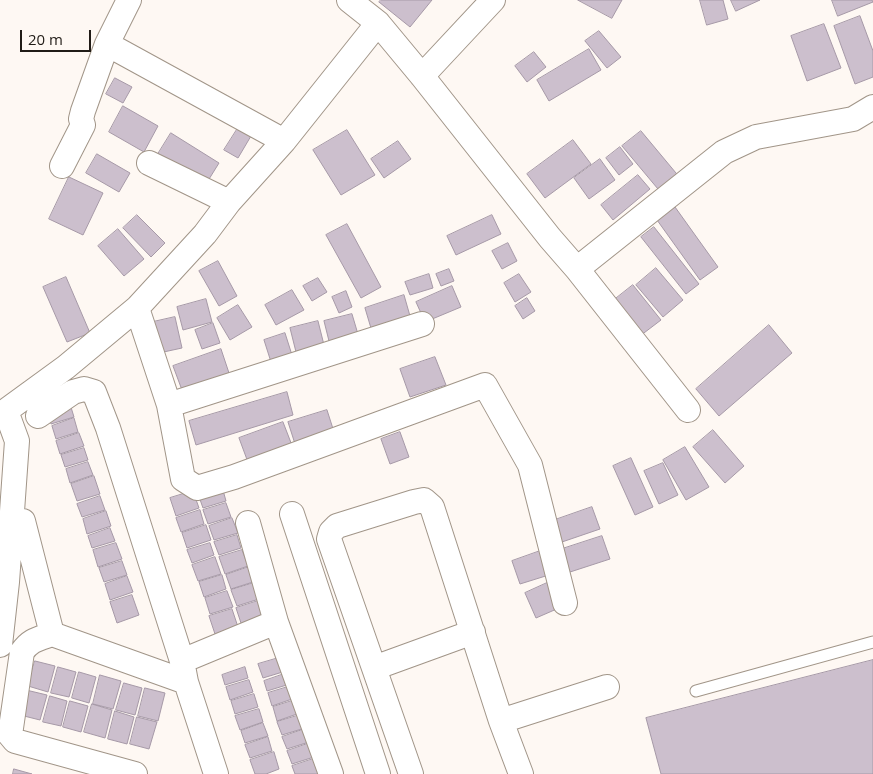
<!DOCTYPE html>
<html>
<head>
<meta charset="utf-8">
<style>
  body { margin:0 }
  #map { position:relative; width:873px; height:774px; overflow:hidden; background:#fef8f3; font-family:"Open Sans",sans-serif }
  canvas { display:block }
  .scale { position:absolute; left:20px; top:30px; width:71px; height:22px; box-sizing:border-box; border:2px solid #201b16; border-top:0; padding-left:6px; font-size:15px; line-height:18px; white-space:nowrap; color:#201b16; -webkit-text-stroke:4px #fef8f3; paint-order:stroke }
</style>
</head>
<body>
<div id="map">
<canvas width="873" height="774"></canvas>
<div class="scale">20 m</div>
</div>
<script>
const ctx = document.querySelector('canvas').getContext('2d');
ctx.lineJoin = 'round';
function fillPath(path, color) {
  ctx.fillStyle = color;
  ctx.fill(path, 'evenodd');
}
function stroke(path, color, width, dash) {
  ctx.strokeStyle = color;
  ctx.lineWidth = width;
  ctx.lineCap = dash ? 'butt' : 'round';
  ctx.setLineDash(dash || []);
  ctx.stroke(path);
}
const building = new Path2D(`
  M381 0H432L410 27 379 2Z
  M578 0H622L612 18Z
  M700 0H723L728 19 707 25Z
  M731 0H760L736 11Z
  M832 0H872L873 2 838 16Z
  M860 16 873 51V77L855 84 834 26Z
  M824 24 841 68 807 81 791 36Z
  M599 31 621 57 607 68 585 41Z
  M589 49 601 70 549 101 537 80Z
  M534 52 546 67 527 82 515 66Z
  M115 78 132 87 123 103 106 94Z
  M123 106 158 126 144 152 109 132Z
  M238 128 251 136 238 158 224 150Z
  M347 130 375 175 341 195 313 150Z
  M641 131 681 179 663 195 622 146Z
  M171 133 219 163 206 184 158 154Z
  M573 140 591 164 545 198 527 174Z
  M398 141 411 159 384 178 371 159Z
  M620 147 633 164 619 175 606 158Z
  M97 154 130 173 119 192 86 173Z
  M600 159 615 180 589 199 574 178Z
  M638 175 650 189 613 220 601 205Z
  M69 177 103 193 83 235 49 219Z
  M675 207 718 267 700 280 657 220Z
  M137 215 165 243 151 257 123 228Z
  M492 215 501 234 456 255 447 236Z
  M347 224 381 287 361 298 326 235Z
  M654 227 699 284 686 294 641 237Z
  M118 229 144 259 124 276 98 246Z
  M508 243 517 261 502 269 492 251Z
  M218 261 237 296 219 306 199 271Z
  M656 268 683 300 663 317 636 285Z
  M449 269 454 281 441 286 436 274Z
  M429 274 433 288 410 295 405 282Z
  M519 274 531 292 515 302 504 283Z
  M66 277 90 333 67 342 43 287Z
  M318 278 327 292 312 301 303 286Z
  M633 285 661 320 636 339 609 304Z
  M452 286 461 307 425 322 416 302Z
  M292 290 304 310 276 325 265 305Z
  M346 291 352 307 339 313 332 297Z
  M404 295 412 323 373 335 365 308Z
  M527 298 535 311 523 319 515 306Z
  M206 299 212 322 183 330 177 307Z
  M238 305 252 327 230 340 217 318Z
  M352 314 360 341 331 349 324 321Z
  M175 317 182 348 159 353 153 322Z
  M318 321 324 345 296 352 290 328Z
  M213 323 220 343 202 349 195 330Z
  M769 325 792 353 719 416 696 389Z
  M285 333 292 355 271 362 264 340Z
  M221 349 229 373 182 390 173 366Z
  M435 357 446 385 410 397 400 369Z
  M287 392 293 415 196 445 189 421Z
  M70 404 74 417 51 424 47 411Z
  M327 410 335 435 296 447 288 422Z
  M74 418 78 432 56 439 52 426Z
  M283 422 293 448 249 465 239 438Z
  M713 430 744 466 725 483 693 447Z
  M400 432 409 457 390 464 381 439Z
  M79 433 84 446 60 454 56 441Z
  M685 447 709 487 686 500 663 460Z
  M84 448 88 460 65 467 61 455Z
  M631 458 653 507 635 515 613 466Z
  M88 462 93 475 70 483 66 469Z
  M663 463 678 495 659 504 644 471Z
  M94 476 100 494 77 501 71 484Z
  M221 483 226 501 203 508 197 491Z
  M193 491 199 508 176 516 170 498Z
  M100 496 105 510 82 517 77 504Z
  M226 503 231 517 208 524 203 510Z
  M592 507 600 529 559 543 552 521Z
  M200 510 204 524 181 532 176 518Z
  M106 511 111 526 87 534 83 519Z
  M232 518 238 533 214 540 209 526Z
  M206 525 211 540 187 548 182 533Z
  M110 528 115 541 92 548 88 536Z
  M237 535 241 548 219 555 214 542Z
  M602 536 610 559 567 573 559 550Z
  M116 543 122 559 98 567 93 550Z
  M210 543 214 555 192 563 187 550Z
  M242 550 248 566 225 574 219 557Z
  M543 550 552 574 520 584 512 561Z
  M215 557 221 574 198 581 192 565Z
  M122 561 127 575 104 582 99 568Z
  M249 567 253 582 231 589 226 575Z
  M222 575 226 589 204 597 199 582Z
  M127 576 133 592 110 600 105 584Z
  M254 583 259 599 237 606 231 590Z
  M547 583 559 608 536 618 525 593Z
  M227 591 233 607 210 614 205 598Z
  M132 595 139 615 117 623 110 602Z
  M258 601 266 622 243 629 236 608Z
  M232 609 239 630 216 637 209 616Z
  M282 657 286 671 263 678 258 664Z
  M873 660V774H661L646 718Z
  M35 661 55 666 48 692 28 686Z
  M58 667 76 672 69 697 51 693Z
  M245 667 248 678 225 685 222 675Z
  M79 672 96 677 89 703 72 698Z
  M287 673 290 684 267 691 264 681Z
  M100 675 121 681 113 709 93 704Z
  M249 680 253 692 230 700 226 687Z
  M124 683 142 688 135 715 116 710Z
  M291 686 295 698 272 706 268 693Z
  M145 688 165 693 158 721 138 716Z
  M26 690 47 695 40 720 20 715Z
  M254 694 258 707 235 714 231 701Z
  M50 696 67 701 61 726 43 722Z
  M295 700 300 713 277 721 273 707Z
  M70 701 88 706 81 732 63 727Z
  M92 704 112 710 105 738 84 732Z
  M259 709 263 722 240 730 235 716Z
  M115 711 134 717 127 744 108 739Z
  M300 715 305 728 282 735 277 722Z
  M137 717 157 722 149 749 130 744Z
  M263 723 268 736 245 743 241 731Z
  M305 729 309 742 287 749 282 737Z
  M268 737 272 751 250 758 245 745Z
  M310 743 314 757 292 764 287 751Z
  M274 752 279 769 266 774H255L250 760Z
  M316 758 321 774H295L292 766Z
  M14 769 32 774H13Z`);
const lane = new Path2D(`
  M696 691 873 642`);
const street = new Path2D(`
  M349 0 378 23 422 76 550 238 577 269 688 410
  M107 44 284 141
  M422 76 493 0
  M149 163 229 202
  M62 166 83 125 81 119 83 111 107 44 129 0
  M577 269 724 152 756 137 853 119 873 107
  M137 308 169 405 183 479 197 488 234 477 485 385 530 465 565 603
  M169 405 422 324
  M0 415 66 367 137 308 205 234 229 202 284 141 378 23
  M38 416 73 392 84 389 94 392 108 428 182 661 186 682 216 774
  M292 514 378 774
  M23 521 52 634
  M248 523 276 622 331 774
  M0 645 7 582 17 441 6 411
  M182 661 276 622
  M374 668 473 632
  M501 721 607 687
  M135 774 15 741 10 735 22 652C30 640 38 639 52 634L186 682
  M411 774 329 539 331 532 337 526 414 502 424 500 432 507 501 721 521 774`);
fillPath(building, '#ccbfcd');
stroke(building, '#a699a7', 1);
stroke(lane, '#a19588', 13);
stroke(street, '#a19588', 26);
stroke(lane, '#fff', 11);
stroke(street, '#fff', 24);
</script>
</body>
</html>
